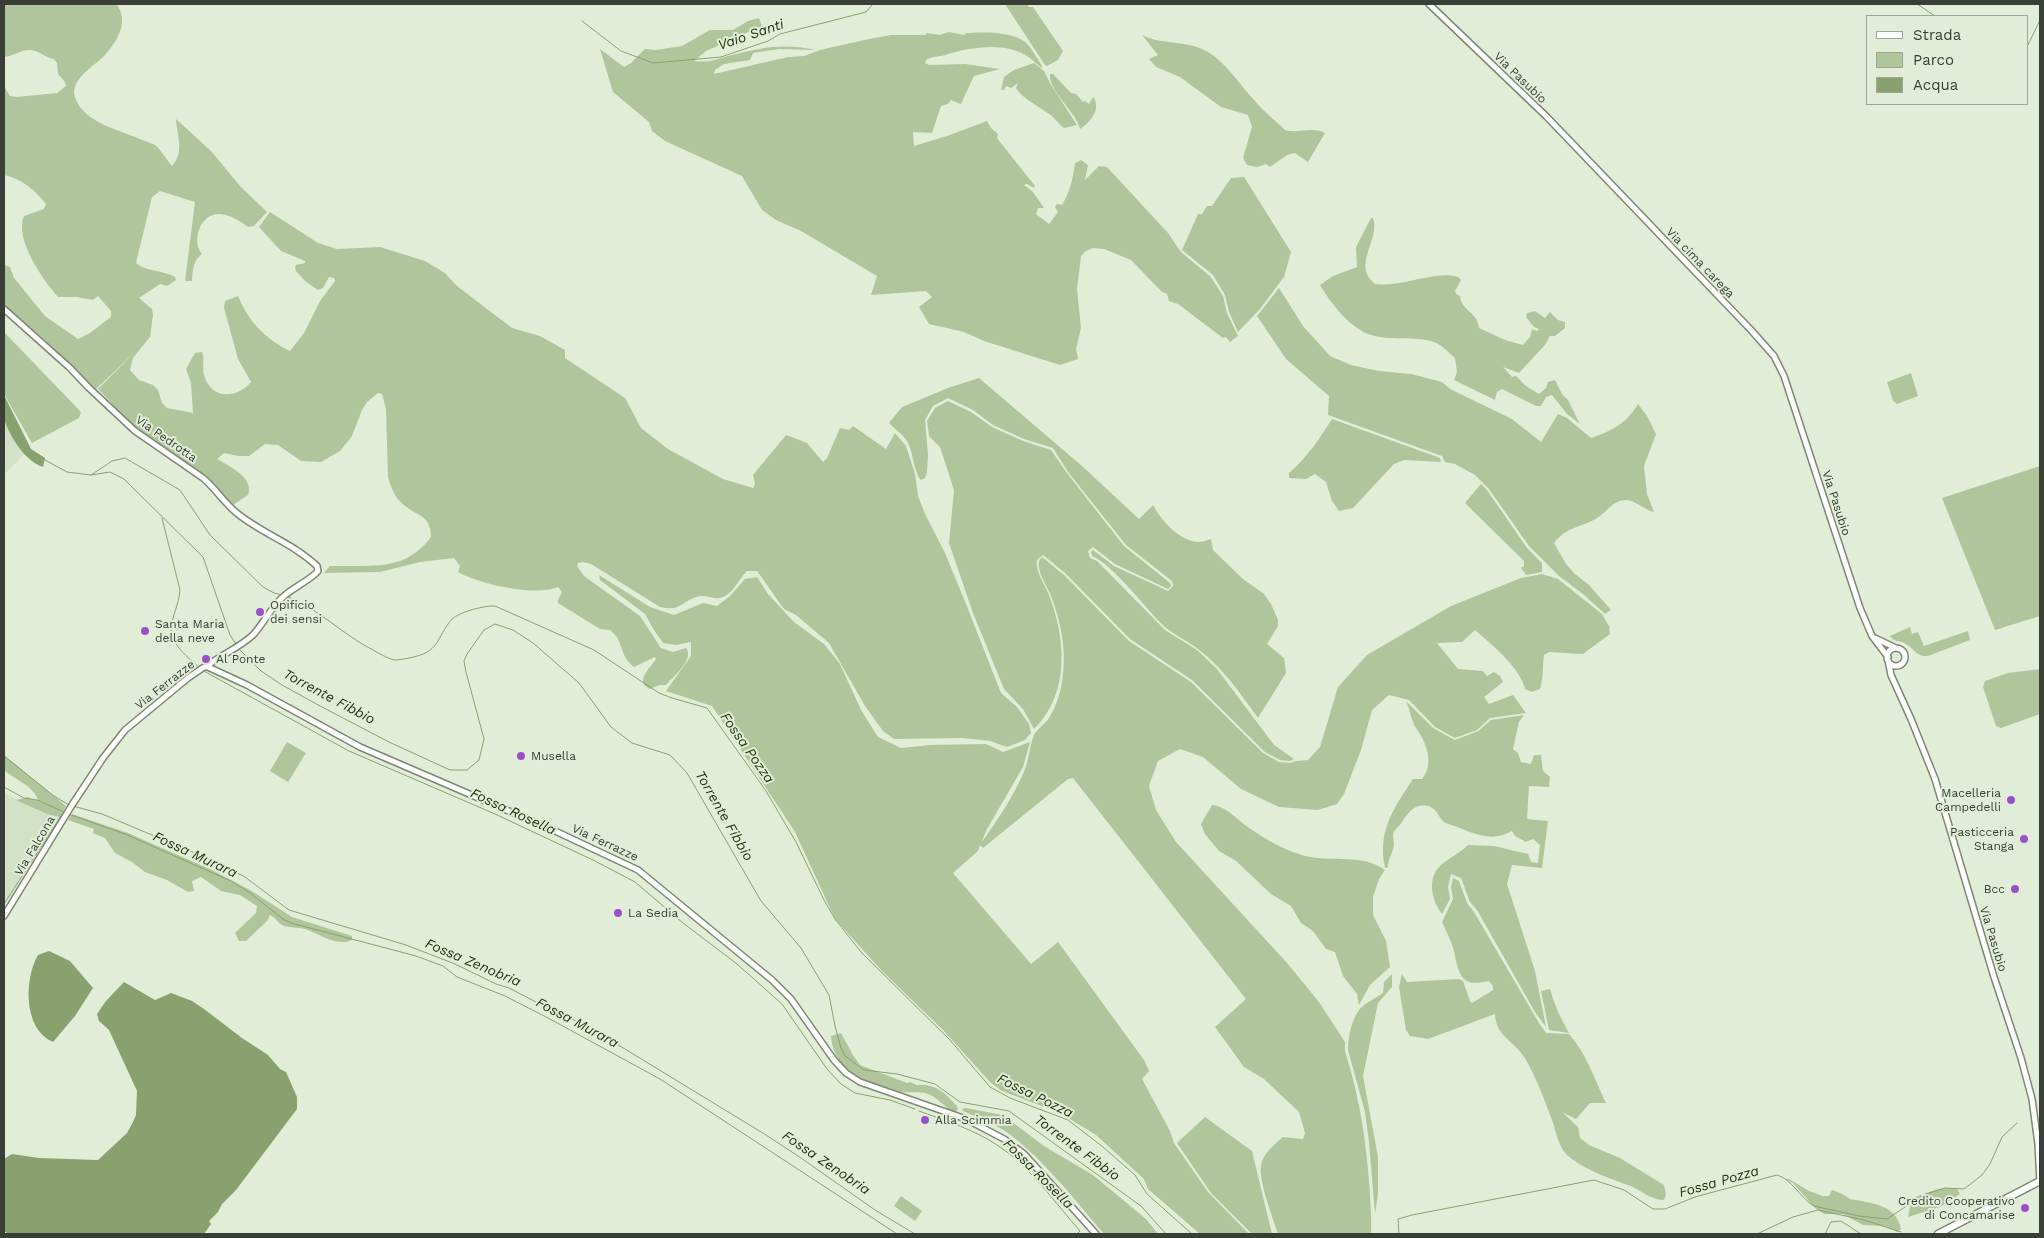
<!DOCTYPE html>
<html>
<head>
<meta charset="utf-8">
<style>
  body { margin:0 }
  #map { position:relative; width:2044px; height:1238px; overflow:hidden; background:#e2edd8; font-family:"Work Sans",sans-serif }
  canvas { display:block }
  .frame { position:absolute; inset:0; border:5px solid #393e36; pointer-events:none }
  .legend { position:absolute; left:1866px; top:15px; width:162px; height:90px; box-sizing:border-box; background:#e2edd8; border:1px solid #9ea797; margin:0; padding:6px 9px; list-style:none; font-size:15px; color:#393e36 }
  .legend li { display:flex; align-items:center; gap:10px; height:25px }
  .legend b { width:25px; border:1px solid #9ea797 }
</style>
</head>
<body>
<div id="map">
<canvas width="2044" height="1238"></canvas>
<div class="frame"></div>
<ul class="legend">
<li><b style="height:6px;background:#fff"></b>Strada</li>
<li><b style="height:14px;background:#b0c59c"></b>Parco</li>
<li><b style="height:14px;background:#88a16f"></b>Acqua</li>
</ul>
</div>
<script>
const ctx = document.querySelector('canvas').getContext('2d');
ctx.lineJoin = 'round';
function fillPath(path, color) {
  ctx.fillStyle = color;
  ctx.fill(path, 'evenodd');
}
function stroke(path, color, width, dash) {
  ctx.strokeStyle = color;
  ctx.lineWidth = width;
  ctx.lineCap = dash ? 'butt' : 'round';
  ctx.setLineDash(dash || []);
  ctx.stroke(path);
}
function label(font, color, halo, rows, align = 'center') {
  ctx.font = font + ' "Work Sans",sans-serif';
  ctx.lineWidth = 4;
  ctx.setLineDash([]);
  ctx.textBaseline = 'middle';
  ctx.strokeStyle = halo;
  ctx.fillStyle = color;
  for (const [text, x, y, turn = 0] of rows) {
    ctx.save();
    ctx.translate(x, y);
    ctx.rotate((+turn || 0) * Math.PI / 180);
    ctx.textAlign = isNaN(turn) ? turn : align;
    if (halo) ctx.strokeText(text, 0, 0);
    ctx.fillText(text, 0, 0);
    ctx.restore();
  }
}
const built = new Path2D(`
  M4 418 16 443 24 454 4 475Z
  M4 793 47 814 60 817 8 900 4 897Z`);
const green = new Path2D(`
  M4 4H116C130 20 117 42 105 55 94 67 67 80 76 100 86 123 119 130 140 139 145 141 151 143 155 145 161 150 167 160 172 166 185 151 177 137 176 119L211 151 240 186 267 212 254 226 248 227C240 221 229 214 219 214 200 214 191 241 202 254 192 262 193 270 192 281H185L195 202 160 191 152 197 136 263C147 272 163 270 175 277L176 280 167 286 160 284 139 298 152 309 153 315 150 337 133 358 130 370 139 380 153 385 158 390 162 403 167 408 193 413 191 383 186 369 195 353 202 352C205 359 202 367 204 375 211 400 237 399 251 382L238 359 224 308 225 301 238 296C248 321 266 340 290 351L304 333 320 301 335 281 334 278 329 277 323 288 318 290 305 281 296 271 295 267 296 265 305 263V261L281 251 259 227 270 212 318 243 337 249 380 247 425 261 445 273 457 286 512 328 540 336 565 350V358L625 398 641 428 668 449 723 479 753 488 755 484 753 475 786 435 807 443 823 462 827 458 840 428 849 430 853 426 886 449 895 433 906 446 915 474 918 496 925 514 945 553 966 604 1001 693 1017 707 1029 724 1031 733 1025 740 1007 747 990 741 963 738 894 739 883 731 865 706 829 643 796 615 784 609 757 571H747C740 578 735 589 727 595 714 603 708 593 696 597 681 602 680 612 660 607L591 564 583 562 578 563 577 566 584 576 640 616 661 648 673 652 686 648C695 659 673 677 666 685H660L650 689C634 682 650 668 656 659L655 657 634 667C623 659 623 650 618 639 617 636 612 632 610 630L600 629 558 603V600L562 592 558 587C536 597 479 584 458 572L460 566 454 558 420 562 380 572 324 573 330 566H334C372 565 405 572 431 537 431 515 418 517 404 505 395 498 391 488 388 477L386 409 382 394 378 393 367 402 362 410 352 436 340 451 321 462 301 461 278 445 265 444 249 456H238L224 453 217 459C229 466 255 478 248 495L233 505C204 470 174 456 139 430 124 418 111 402 98 389L137 350 95 390C66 361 39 330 4 309V267L5 265 10 267 14 278 45 316 78 339 90 333 111 317V311L98 296 93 300 77 297H58C43 280 14 239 24 216L44 209 46 204C35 190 22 179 4 175V86L10 96 16 97 57 93 66 86 65 82 58 74 57 63 54 59C45 58 40 51 31 50 21 49 14 56 4 57Z
  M1005 4H1027L1029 7H1033L1063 51 1058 60 1047 66 1045 65Z
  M759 18 762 26 706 51 694 61C712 63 715 59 732 55 763 47 785 43 816 50L779 49 753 53 750 60 724 64 715 70 714 74 788 57 804 56 820 50 869 39 891 35H925L927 33 940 35 949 32 964 35 966 33C984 32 1008 31 1024 41 1031 46 1037 59 1042 66V68C1037 65 1034 61 1030 58 1006 41 971 47 945 55 939 57 932 56 926 60L925 63 929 65 965 64 1000 69 974 76 961 104 951 100 948 104 941 106 932 133 913 132 914 146 947 136 987 121 991 128 998 134 997 138 1035 186 1034 188 1027 184 1024 185 1033 192 1044 208H1038L1036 214 1049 224 1058 212 1055 207 1057 204 1062 205C1070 192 1073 178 1075 163L1081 160 1088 165 1085 180 1099 166 1107 167 1168 233 1181 252 1211 277 1223 296 1227 313 1238 336 1230 342 1226 337 1223 338 1178 304 1169 301 1167 294 1162 292 1131 260 1104 249 1093 248 1086 251 1081 256 1077 289 1081 328 1076 349 1078 359 1060 365 984 341 964 332 929 324 919 307 932 297 926 291 871 295 877 276 801 231 776 220 762 210 742 176 665 141 652 131 649 122 613 92 600 49 624 67 631 63 645 49 656 50 682 46 710 30H733L748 21Z
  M1142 35C1161 45 1186 40 1206 51 1225 61 1240 85 1254 100 1263 111 1275 120 1285 130 1298 134 1313 126 1325 133L1308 162 1295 153 1287 155 1270 167 1266 164 1257 167 1247 165 1243 158 1252 127 1248 115 1221 107 1180 77 1156 67 1149 59 1158 55Z
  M1034 63 1044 71 1051 85 1077 125 1064 128C1059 124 1056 120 1052 116 1042 108 1021 98 1016 88L1018 83 1011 88 1006 86 1004 90H1001L1004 77 1014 70Z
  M1050 74H1053L1071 93 1076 94 1083 102 1085 101 1089 104 1093 97C1102 108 1090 123 1080 129 1076 111 1048 91 1050 74Z
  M1244 177 1291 252 1284 277 1260 309 1238 332 1229 312 1225 295 1213 275 1182 250 1198 214H1202L1207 206H1212L1231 178Z
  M1371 218H1373C1381 239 1351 265 1375 284 1403 288 1434 270 1458 277L1461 280 1455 291 1456 294 1460 296C1462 312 1477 311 1479 328L1505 340 1523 345 1530 337 1532 329 1537 331 1539 329 1534 327 1526 317 1527 313 1535 311 1545 318 1550 312 1558 320 1565 322V328L1555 336H1550L1545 345 1519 373 1503 367 1512 377 1516 376 1526 386 1539 394 1546 388 1548 382 1555 380 1562 394 1568 400 1580 424 1567 414 1552 395 1546 397 1541 406H1536L1502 389 1497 392 1495 400 1454 380 1457 372 1455 358C1449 353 1441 344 1434 342 1413 335 1389 342 1368 334 1347 325 1331 303 1320 285L1333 276 1357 267 1356 247Z
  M1279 288 1303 326 1330 356 1351 365 1379 371 1411 374 1442 382 1450 389 1512 419 1541 442 1558 414 1567 418 1591 438C1612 431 1627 423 1638 404L1647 416 1656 434 1644 466 1647 494 1654 512C1644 510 1635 500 1626 500 1613 500 1607 512 1597 518 1581 528 1567 526 1554 543L1566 564 1575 574 1589 585 1611 610 1605 614 1583 594 1559 576 1529 546 1489 489 1475 475 1455 464 1445 462 1442 456 1328 415 1329 396 1286 359 1257 316Z
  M4 332 81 412 79 418 32 443 4 394Z
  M1911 373 1918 396 1897 404 1893 401 1887 382Z
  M979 378 1082 466 1139 519 1153 505C1161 520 1180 542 1199 542 1203 542 1207 540 1211 539L1213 550 1243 579 1264 594 1271 604 1278 620V626L1267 644 1284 658 1286 673 1258 718C1241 694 1222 667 1198 649 1188 641 1176 636 1166 628 1147 611 1114 565 1092 556L1091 552 1093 550 1114 566 1168 591 1173 586 1172 581 1126 545 1068 472 1053 448 1024 439 993 425 973 410 948 398 933 406 925 420 928 455 927 472 925 478 921 480C914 473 913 451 907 441 903 435 895 429 889 423L902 407 948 388Z
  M948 401 971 412 992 427 1023 441 1051 450 1067 473 1124 546 1170 583 1171 586 1168 589 1115 564 1093 547 1088 551 1090 558 1097 561 1165 630 1197 650 1217 669 1274 745 1294 759 1290 761 1280 760 1265 752 1192 680 1130 639 1065 573 1043 555 1037 560C1035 572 1045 584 1049 595 1066 639 1070 694 1034 729L1023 709 1004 689 973 613 949 543 954 490 940 447 929 436 927 421 935 408Z
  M1332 419 1440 458 1441 462 1404 460 1394 464 1353 508 1339 511 1332 501 1326 482 1315 474 1306 479 1289 478V473C1307 458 1319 439 1332 419Z
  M2040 466V616L1995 630 1942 498Z
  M1481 484 1487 490 1527 548 1542 563V572L1526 575 1521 568 1524 566V561L1465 503Z
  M1042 557 1064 575 1129 641 1191 682 1263 753 1279 762 1290 763 1297 761 1308 760 1320 747 1338 687 1367 655 1451 606 1521 578 1542 574 1558 579 1602 614 1609 626 1610 634 1583 654 1549 652 1544 655C1542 667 1544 677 1540 689L1532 692 1525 689C1520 667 1491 644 1475 630L1462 642 1437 643 1458 669 1483 671 1487 676 1494 672 1500 676 1503 682 1484 697 1489 704 1513 695 1526 713 1490 718 1477 730 1455 738 1435 727 1409 700 1389 695 1372 710 1361 750 1344 794 1337 804 1318 810 1279 807 1241 789 1203 757 1180 749 1158 761 1149 786 1156 810 1176 842 1288 964 1319 1002 1345 1042V1051C1359 1097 1365 1132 1369 1180 1370 1199 1372 1216 1371 1234H1278C1273 1218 1258 1180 1261 1165 1263 1153 1275 1144 1283 1137L1303 1139 1305 1133 1299 1112 1264 1079 1244 1067 1215 1027 1246 999 1073 778 1068 779 983 848 980 845 978 851 953 873 1031 964 1058 942 1144 1060 1149 1071 1142 1079 1170 1131 1174 1143 1208 1192 1249 1234H1200L1148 1189 1144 1179 1096 1135 1060 1113 1002 1091 990 1082 943 1030 882 971 835 919 795 832 712 706 666 691 691 656V642L676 645 663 643 654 630 645 614 600 580 599 575 650 607 674 615 703 603 717 606 730 596 745 579 757 577 768 594 794 622 824 644 840 664 861 710 878 737 901 748 930 745 986 744 1003 752 1030 742 1023 767 987 829 981 843C997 821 1013 797 1024 772 1029 760 1030 744 1034 735 1037 729 1045 724 1049 718 1064 694 1066 663 1062 636 1060 623 1056 609 1051 596 1047 585 1037 573 1039 561Z
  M1910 627 1912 634 1918 632 1924 646 1968 631 1970 640 1928 656C1915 657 1914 647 1904 643 1898 640 1894 642 1890 636Z
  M2040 669V714L2001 728 1996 726 1983 687 1985 681 2008 673Z
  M1406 701 1433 728 1455 740 1478 731 1491 720 1524 715 1519 722 1513 749 1518 753 1521 762 1531 764 1534 755H1541L1543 771 1550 777 1549 787 1529 786 1527 819 1548 821 1542 868 1512 865 1507 884 1535 971 1546 1027 1535 1012 1477 910 1470 902 1461 878 1451 874 1448 887 1450 899 1442 914C1432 901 1427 880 1439 867 1448 858 1459 854 1468 845L1494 846 1528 854 1531 862 1538 863 1540 845 1533 839 1526 842 1515 836 1512 831C1495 841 1480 836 1462 829 1456 826 1450 825 1444 822 1438 817 1438 810 1429 806 1416 802 1407 813 1402 822 1399 827 1395 828 1393 834 1393 838 1394 842 1394 845 1393 853 1388 858 1388 867L1385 868C1377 831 1394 808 1413 779H1422C1435 764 1426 742 1416 728 1411 721 1410 709 1406 701Z
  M287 742 306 753 288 782 270 771Z
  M4 755 66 806 60 817 47 814 16 800 28 797 32 800H38C33 785 15 780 4 770Z
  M1212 805C1227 806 1239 822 1251 829 1265 839 1283 849 1299 854 1326 864 1361 852 1385 870L1379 879 1373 897V915L1386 941 1390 967 1370 985 1359 1005 1357 994 1343 976 1335 952 1326 949 1313 931 1301 923 1291 906 1271 894 1236 861 1219 851 1205 834 1201 824Z
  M72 814 128 833 212 870 250 890 292 917 352 936V940C336 947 320 934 305 929 297 927 288 928 282 925 277 922 275 917 270 915L267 921 246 941H239L235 933 256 913 257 906 240 895 221 891 201 877 192 881 194 891 188 892 167 880 145 872 132 862 115 853 105 838 93 833 94 829 68 820Z
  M1453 878 1459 881 1467 903 1474 912 1539 1023 1546 1033 1569 1034C1586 1053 1595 1080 1606 1103H1590L1576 1119 1562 1112 1578 1127 1580 1138 1589 1145 1620 1158 1664 1185 1666 1194 1664 1200C1649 1200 1639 1188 1625 1184 1606 1177 1583 1169 1567 1155 1558 1146 1556 1131 1552 1120 1545 1101 1536 1077 1526 1060 1516 1042 1495 1036 1495 1014L1428 1039 1410 1036 1406 1030 1399 987 1402 974 1407 982 1459 979 1463 981 1470 1001 1472 1003 1493 990V986L1489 981C1483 982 1475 984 1469 982 1458 978 1456 960 1454 951 1452 942 1446 931 1442 922L1453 899 1451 887Z
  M1392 974V987L1378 1003 1363 1076 1378 1157V1194L1375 1214 1369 1142 1365 1112 1348 1050C1348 1037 1352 1015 1363 1006 1369 1001 1377 997 1383 993L1384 982Z
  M1550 989C1554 1004 1561 1019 1569 1033L1549 1030 1541 991Z
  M841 1033 854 1057 860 1065 907 1083 910 1082 917 1085C931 1083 943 1090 952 1101 955 1105 958 1105 958 1110L953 1112C946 1108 935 1096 928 1094 920 1091 910 1093 901 1092 870 1085 833 1072 831 1036Z
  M966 1108 1003 1115 1044 1146 1093 1175 1146 1219 1158 1234H1104C1076 1201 1043 1159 1008 1133 995 1124 978 1118 963 1111L962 1109Z
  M1205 1117 1252 1151 1272 1234H1252L1211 1193 1177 1143Z
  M1785 1179H1789L1809 1191 1823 1196H1829L1832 1190C1839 1192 1845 1195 1850 1199 1853 1200 1859 1200 1862 1201 1880 1205 1897 1208 1901 1229L1897 1232 1885 1226 1863 1225 1843 1214H1824L1815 1208 1793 1183Z
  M1948 1188 1957 1189 1960 1194 1940 1207 1908 1217 1912 1198 1938 1189Z
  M901 1196 922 1211 915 1221 894 1206Z`);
const water = new Path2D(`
  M4 395 31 449 45 458 43 467C25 461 10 437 4 419 2 412 4 402 4 395Z
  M49 951 70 961 93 988 75 1016 53 1042C23 1029 24 979 38 955Z
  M124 982 155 1000 171 993 192 1001 204 1009 242 1038 268 1055 280 1069 286 1072 297 1097V1109L236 1190 222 1204 218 1212 209 1221 211 1224 204 1234 7 1233 4 1231V1159L12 1154 39 1158 98 1160 127 1133 133 1122 136 1115 137 1091 109 1030 99 1021 97 1014 106 1001Z`);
const stream = new Path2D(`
  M1917 4 1935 16
  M582 21 621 51 653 63 721 57 768 41 780 34 866 12 873 4
  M2028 45 2040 20
  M45 460 67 472 91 475 110 472 124 479 203 557 230 635 236 644
  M91 475 112 461 125 458 180 490 210 535 263 587 274 593 282 595
  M162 518 180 590C179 604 172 616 171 629 171 644 189 659 199 667
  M286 596C318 608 343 635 373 650 380 654 387 658 394 660 399 660 404 659 409 658 441 652 435 639 452 619 459 612 486 605 495 606L594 650 659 693 672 698 707 708 766 791 796 842 824 900 835 919 861 952 950 1040 990 1087 1010 1098 1068 1120 1103 1147 1135 1175 1147 1194 1192 1234
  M238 648 261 671 282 685 322 707 389 742 450 770H467L479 760 484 739 466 672 464 661 467 654 484 630 495 624 513 630 533 643 579 683 611 727 632 743 670 755 687 773 761 901 801 948 829 995 835 1026 841 1048 845 1056 864 1070 897 1074 935 1084 960 1102 1009 1111 1141 1206 1166 1234
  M202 670 349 751 495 814 593 860 635 882 683 923 737 964 782 1004 827 1069 841 1084 855 1093 890 1100 915 1109
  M4 756 54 796 69 805
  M4 787 24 798 37 800 64 812
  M73 806 102 814 214 861 245 877 289 910 406 945 455 964 496 984 509 988 536 1002 551 1007 625 1049 766 1135 801 1158 875 1210 915 1234
  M68 814 125 834 231 881 250 893 283 919 291 923 416 956 443 966 457 977 505 996 548 1018 660 1079 897 1234
  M4 904 63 813
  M919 1111C946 1121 976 1130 1000 1147 1030 1167 1056 1204 1080 1231L1077 1234
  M1399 1234 1398 1219 1412 1215 1594 1180 1624 1190 1653 1209H1665L1695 1197 1777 1175C1792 1179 1800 1198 1814 1206L1859 1216 1887 1219 1923 1195 1945 1188 1964 1189 1982 1175 1990 1164 2002 1137 2017 1123
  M1757 1234 1793 1217 1818 1210 1864 1220 1901 1232
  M1825 1234 1831 1222 1841 1221 1861 1234
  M2039 1234H2040`);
const minor = new Path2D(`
  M1429 4 1546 116 1751 330 1774 356 1784 376 1860 608 1872 636 1888 657
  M4 309 70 368 88 387 135 431 203 478C216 489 225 504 238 514 263 534 294 544 317 566L318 571C313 578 293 588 284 596 271 607 264 623 253 635 241 646 224 654 211 663L208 667
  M1875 638 1896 648
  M1887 657a9 9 0 1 1 18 0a9 9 0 1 1-18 0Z
  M1888 660 1891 675 1911 719 1935 779 1994 977 2021 1058 2032 1099 2038 1144 2040 1182
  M4 916 72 805 103 758 125 730 188 678 204 667H208L247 685 360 747 553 830 638 870 772 980 791 999 834 1060 846 1073 860 1082 966 1119 1004 1139 1024 1154 1096 1234`);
const major = new Path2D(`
  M1938 1234 2040 1181`);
const markers = [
  [260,612,5,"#9852c6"],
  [145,631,5,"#9852c6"],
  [206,659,5,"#9852c6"],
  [521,756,5,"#9852c6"],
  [2011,800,5,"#9852c6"],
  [2024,839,5,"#9852c6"],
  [2015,889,5,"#9852c6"],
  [618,913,5,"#9852c6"],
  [925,1120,5,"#9852c6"],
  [2025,1208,5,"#9852c6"]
];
const streetNames = [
  ["Via Pasubio",1520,78,44],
  ["Via cima carega",1700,263,46],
  ["Via Pedrotta",166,439,35],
  ["Via Pasubio",1836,503,72],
  ["Via Ferrazze",165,685,-38],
  ["Via Ferrazze",605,843,25],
  ["Via Falcona",35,846,-59],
  ["Via Pasubio",1993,939,73]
];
const poiNames = [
  ["Opificio",270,605],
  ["dei sensi",270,619],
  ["Santa Maria",155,624],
  ["della neve",155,638],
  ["Al Ponte",216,659],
  ["Musella",531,756],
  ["Macelleria",2001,793,"right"],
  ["Campedelli",2001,807,"right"],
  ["Pasticceria",2014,832,"right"],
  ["Stanga",2014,846,"right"],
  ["Bcc",2005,889,"right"],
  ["La Sedia",628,913],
  ["Alla Scimmia",935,1120],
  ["Credito Cooperativo",2015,1201,"right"],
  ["di Concamarise",2015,1215,"right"]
];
const waterNames = [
  ["Vaio Santi",751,35,-19],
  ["Torrente Fibbio",329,697,28],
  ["Fossa Pozza",747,748,55],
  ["Fossa Rosella",513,812,25],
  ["Torrente Fibbio",724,816,60],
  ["Fossa Murara",195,855,25],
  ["Fossa Zenobria",473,963,23],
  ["Fossa Murara",577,1023,28],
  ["Fossa Pozza",1035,1096,26],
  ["Torrente Fibbio",1077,1148,36],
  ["Fossa Zenobria",826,1163,34],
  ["Fossa Rosella",1038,1174,45],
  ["Fossa Pozza",1719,1182,-16]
];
fillPath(built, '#d3e2c6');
fillPath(green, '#b0c59c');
fillPath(water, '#88a16f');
stroke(stream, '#88a16f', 1);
stroke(minor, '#7e8774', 8);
stroke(major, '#7e8774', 9);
stroke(minor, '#fff', 5);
stroke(major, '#fff', 6);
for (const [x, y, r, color] of markers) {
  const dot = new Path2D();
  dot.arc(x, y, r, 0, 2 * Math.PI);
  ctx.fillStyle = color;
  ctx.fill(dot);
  stroke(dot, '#e2edd8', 2);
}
label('12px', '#393e36', '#e2edd8', streetNames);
label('12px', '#393e36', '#e2edd8', poiNames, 'left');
label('italic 14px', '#1f2f09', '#e2edd8', waterNames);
</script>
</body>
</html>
